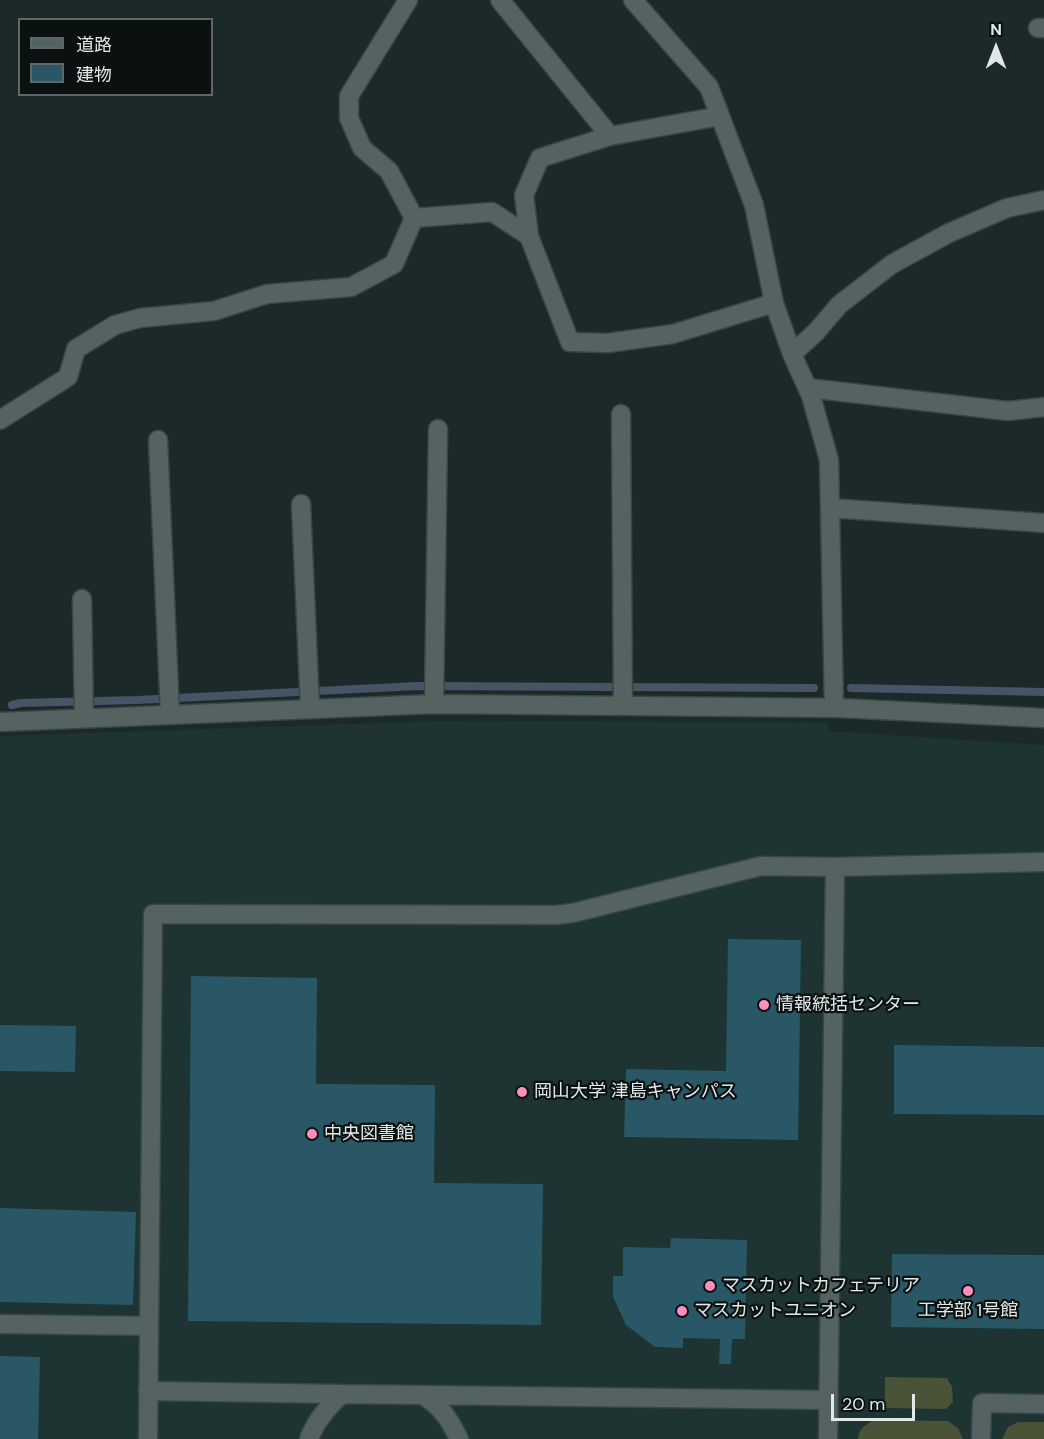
<!DOCTYPE html>
<html>
<head>
<meta charset="utf-8">
<style>
  body { margin:0 }
  #map { position:relative; width:1044px; height:1439px; overflow:hidden; background:#1b2928; font-family:"DM Sans","Noto Sans JP",sans-serif }
  canvas { display:block }
  .legend { position:absolute; left:18px; top:18px; width:195px; height:78px; box-sizing:border-box; background:#0b1110; border:2px solid #606766; margin:0; padding:8px 10px; list-style:none; font-size:18px; color:#e0e9e8 }
  .legend li { display:flex; align-items:center; gap:12px; height:30px }
  .legend b { width:30px; border:2px solid #606766 }
  .north { position:absolute; left:966px; top:18px; width:60px; height:60px; -webkit-text-stroke:4px #0b1110; paint-order:stroke; rotate:0deg; font-size:16px; font-weight:700; line-height:24px; text-align:center; color:#e0e9e8 }
  .north::after { content:''; display:block; margin:auto; width:21px; height:27px; background:#e0e9e8; clip-path:polygon(50% 0,100% 100%,50% 72%,0 100%) }
  .scale { position:absolute; left:831px; top:1394px; width:84px; height:27px; box-sizing:border-box; border:3px solid #e0e9e8; border-top:0; padding-left:8px; font-size:18px; line-height:21px; white-space:nowrap; color:#e0e9e8; -webkit-text-stroke:4px #0b1110; paint-order:stroke }
</style>
</head>
<body>
<div id="map">
<canvas width="1044" height="1439"></canvas>
<ul class="legend">
<li><b style="height:8px;background:#546362"></b>道路</li>
<li><b style="height:16px;background:#295766"></b>建物</li>
</ul>
<div class="north">N</div>
<div class="scale">20 m</div>
</div>
<script>
const ctx = document.querySelector('canvas').getContext('2d');
ctx.lineJoin = 'round';
function fillPath(path, color) {
  ctx.fillStyle = color;
  ctx.fill(path, 'evenodd');
}
function stroke(path, color, width, dash) {
  ctx.strokeStyle = color;
  ctx.lineWidth = width;
  ctx.lineCap = dash ? 'butt' : 'round';
  ctx.setLineDash(dash || []);
  ctx.stroke(path);
}
function label(font, color, halo, rows, align = 'center') {
  ctx.font = font + ' "DM Sans","Noto Sans JP",sans-serif';
  ctx.lineWidth = 4.5;
  ctx.setLineDash([]);
  ctx.textBaseline = 'middle';
  ctx.strokeStyle = halo;
  ctx.fillStyle = color;
  for (const [text, x, y, turn = 0] of rows) {
    ctx.save();
    ctx.translate(x, y);
    ctx.rotate((+turn || 0) * Math.PI / 180);
    ctx.textAlign = isNaN(turn) ? turn : align;
    if (halo) ctx.strokeText(text, 0, 0);
    ctx.fillText(text, 0, 0);
    ctx.restore();
  }
}
const built = new Path2D(`
  M433 721 828 722V731L1044 745V1439H0V736Z`);
const green = new Path2D(`
  M885 1377 947 1378 952 1387 953 1402 946 1409 885 1408Z
  M874 1420 948 1421 958 1428 963 1439H858C858 1429 866 1424 874 1420Z
  M1018 1422H1044V1439H1002L1008 1427Z`);
const stream = new Path2D(`
  M851 688 1044 692
  M12 705 20 703 137 700 417 686 814 688`);
const building = new Path2D(`
  M728 939 801 940 798 1140 624 1137 626 1069 726 1071Z
  M191 976 317 978 316 1084 435 1085 434 1183 543 1184 541 1325 188 1321Z
  M0 1025 76 1026 75 1072 0 1071Z
  M894 1045 1044 1047V1115L894 1114Z
  M0 1208 136 1212 133 1305 0 1302Z
  M671 1238 747 1240 745 1339H732L731 1364H719L720 1339 683 1338V1348L655 1347 626 1325 613 1297V1276H623V1247L670 1248Z
  M892 1254 1044 1255V1329L891 1327Z
  M0 1356 40 1357 38 1439H0Z`);
const minor = new Path2D(`
  M408 0 349 96V118L362 148 389 171 414 218
  M500 0 610 136
  M633 0 709 87 754 205 774 303 792 354 811 396 829 460 834 708
  M1038 28H1044
  M414 218 492 212 529 236 570 342 608 343 673 334 774 303
  M529 236 524 195 540 158 610 136 720 116
  M792 354 816 332 839 305 892 264 949 233 1007 208 1044 200
  M808 388 1008 411 1044 407
  M621 414 623 706
  M0 420 68 377 76 349 115 325 140 318 214 311 267 294 351 287 394 264 414 218
  M158 440 170 715
  M301 504 310 709
  M830 508 1044 523
  M82 599 84 718
  M434 704 438 429
  M0 722 434 704 839 708 1044 718
  M0 1324 149 1326
  M148 1391 342 1394
  M423 1395C443 1409 448 1417 459 1439
  M148 1439 153 914 556 915 573 913 761 866 835 867 1044 862
  M309 1439C316 1420 328 1407 342 1394L828 1400
  M828 1439 835 867
  M981 1439 982 1403 1044 1404`);
const markers = [
  [764,1005,6,"#fe8ebb"],
  [522,1092,6,"#fe8ebb"],
  [312,1134,6,"#fe8ebb"],
  [710,1286,6,"#fe8ebb"],
  [968,1291,6,"#fe8ebb"],
  [682,1311,6,"#fe8ebb"]
];
const poiNames = [
  ["情報統括センター",776,1005],
  ["岡山大学 津島キャンパス",534,1092],
  ["中央図書館",324,1134],
  ["マスカットカフェテリア",722,1286],
  ["マスカットユニオン",694,1311],
  ["工学部 1号館",968,1311,"center"]
];
fillPath(built, '#1d3432');
fillPath(green, '#4a5238');
stroke(stream, '#465566', 8);
fillPath(building, '#295766');
stroke(minor, '#3a4645', 21);
stroke(minor, '#546362', 18);
for (const [x, y, r, color] of markers) {
  const dot = new Path2D();
  dot.arc(x, y, r, 0, 2 * Math.PI);
  ctx.fillStyle = color;
  ctx.fill(dot);
  stroke(dot, '#0b1110', 2);
}
label('18px', '#e0e9e8', '#0b1110', poiNames, 'left');
</script>
</body>
</html>
